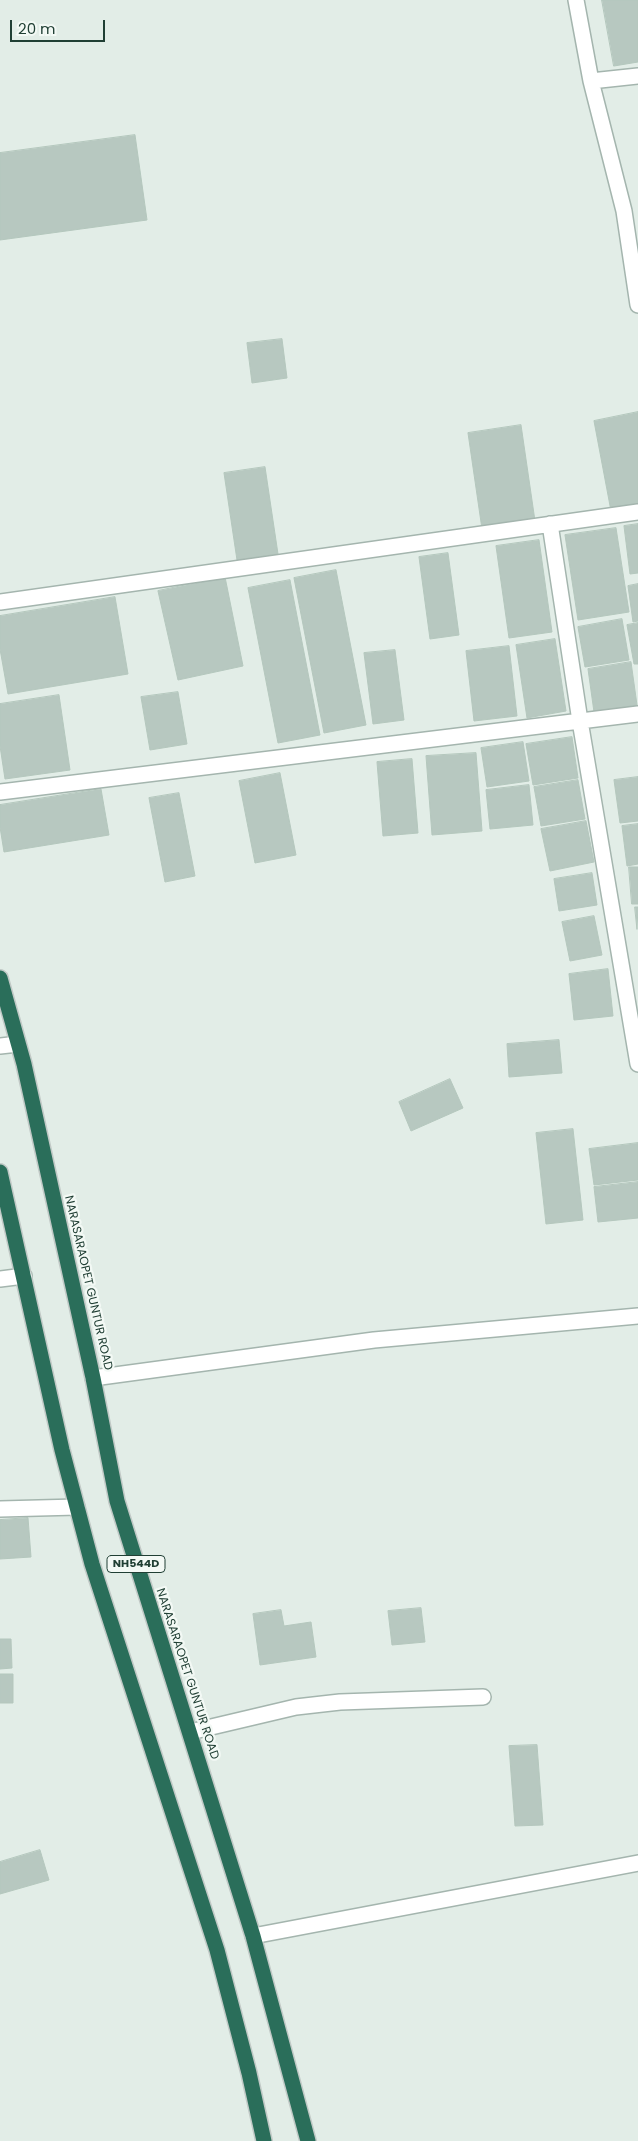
<!DOCTYPE html>
<html>
<head>
<meta charset="utf-8">
<style>
  body { margin:0 }
  #map { position:relative; width:638px; height:2141px; overflow:hidden; background:#e2ede7; font-family:Poppins,sans-serif }
  canvas { display:block }
  .scale { position:absolute; left:10px; top:20px; width:95px; height:22px; box-sizing:border-box; border:2px solid #203f34; border-top:0; padding-left:6px; font-size:15px; line-height:18px; white-space:nowrap; color:#203f34; -webkit-text-stroke:4px #f3f9f5; paint-order:stroke }
</style>
</head>
<body>
<div id="map">
<canvas width="638" height="2141"></canvas>
<div class="scale">20 m</div>
</div>
<script>
const ctx = document.querySelector('canvas').getContext('2d');
ctx.lineJoin = 'round';
function fillPath(path, color) {
  ctx.fillStyle = color;
  ctx.fill(path, 'evenodd');
}
function stroke(path, color, width, dash) {
  ctx.strokeStyle = color;
  ctx.lineWidth = width;
  ctx.lineCap = dash ? 'butt' : 'round';
  ctx.setLineDash(dash || []);
  ctx.stroke(path);
}
function label(font, color, halo, rows, align = 'center') {
  ctx.font = font + ' Poppins,sans-serif';
  ctx.lineWidth = 4.5;
  ctx.setLineDash([]);
  ctx.textBaseline = 'middle';
  ctx.strokeStyle = halo;
  ctx.fillStyle = color;
  for (const [text, x, y, turn = 0] of rows) {
    ctx.save();
    ctx.translate(x, y);
    ctx.rotate((+turn || 0) * Math.PI / 180);
    ctx.textAlign = isNaN(turn) ? turn : align;
    if (halo) ctx.strokeText(text, 0, 0);
    ctx.fillText(text, 0, 0);
    ctx.restore();
  }
}
const building = new Path2D(`
  M602 0H638V62L614 66Z
  M135 135 147 220 0 240V153Z
  M282 339 287 378 252 383 247 343Z
  M638 412V506L611 511 594 421Z
  M521 425 535 521 482 529 468 433Z
  M265 467 278 554 237 560 224 473Z
  M638 524V573L630 574 624 526Z
  M616 528 629 612 578 620 565 535Z
  M539 540 552 632 509 638 496 546Z
  M448 553 459 635 430 639 419 557Z
  M336 570 366 725 324 733 294 578Z
  M225 577 243 666 178 680 158 591Z
  M290 580 320 735 278 743 248 588Z
  M638 584V621L633 622 628 586Z
  M115 597 128 674 8 694 0 649V616Z
  M622 619 629 660 585 667 578 627Z
  M638 623V664H634L627 625Z
  M555 639 566 711 527 718 516 645Z
  M509 646 517 716 474 721 466 651Z
  M395 650 404 720 373 724 364 653Z
  M631 662 637 705 594 712 588 669Z
  M178 692 187 744 150 750 141 697Z
  M59 695 70 770 5 779 0 746V704Z
  M572 737 578 778 533 785 526 744Z
  M523 742 529 781 487 787 481 748Z
  M476 753 482 831 432 835 426 756Z
  M412 759 418 833 383 836 377 762Z
  M280 773 296 855 255 863 239 781Z
  M638 777V821L620 823 614 780Z
  M578 780 585 819 541 826 534 787Z
  M529 785 533 825 490 829 486 790Z
  M101 789 109 835 4 852 0 827V805Z
  M179 793 195 876 165 882 149 798Z
  M586 821 594 862 550 871 541 829Z
  M638 824V864L627 866 622 826Z
  M629 867H638V904H632Z
  M592 873 597 905 559 911 554 879Z
  M635 907H638L637 929Z
  M594 916 602 955 570 961 562 922Z
  M608 969 613 1016 574 1020 569 974Z
  M559 1040 562 1073 509 1077 507 1044Z
  M450 1079 463 1108 411 1131 399 1102Z
  M573 1129 583 1220 546 1224 536 1133Z
  M638 1143V1180L594 1185 589 1149Z
  M638 1182V1218L598 1222 594 1187Z
  M28 1518 31 1557 0 1559V1520Z
  M421 1608 425 1642 392 1645 388 1611Z
  M281 1610 284 1626 311 1622 316 1657 260 1665 253 1614Z
  M0 1639H11L12 1668 0 1669Z
  M0 1674H13V1703H0Z
  M537 1745 543 1825 515 1826 509 1746Z
  M40 1850 49 1880 0 1894V1862Z`);
const minor = new Path2D(`
  M576 0 591 81 624 211 638 305
  M591 81 638 76
  M550 524 580 721 638 1064
  M0 602 638 512
  M0 792 638 714
  M0 1046 18 1044
  M0 1279 24 1276
  M93 1378 374 1340 638 1316
  M0 1509 77 1507
  M190 1732 296 1707 340 1702 483 1697
  M253 1936 638 1863`);
const highway = new Path2D(`
  M0 978 24 1064 93 1378 117 1501 253 1936 308 2141
  M0 1172 62 1450 92 1564 217 1950 249 2073 264 2141`);
const shields = [
  [136,1564,58]
];
const shieldNames = [
  ["NH544D",136,1564]
];
const streetNames = [
  ["NARASARAOPET GUNTUR ROAD",88,1283,77],
  ["NARASARAOPET GUNTUR ROAD",187,1674,72]
];
fillPath(building, '#b7c8c0');
stroke(building, '#b4c7bd', 1);
stroke(minor, '#a4b5ae', 18);
stroke(highway, '#c1c9c6', 18);
stroke(minor, '#fff', 15);
stroke(highway, '#2a6e5a', 15);
for (const [x, y, w] of shields) {
  const box = new Path2D();
  box.roundRect(x - w / 2, y - 8.5, w, 17, 4);
  ctx.fillStyle = '#f3f9f5';
  ctx.fill(box);
  stroke(box, '#203f34', 1);
}
label('bold 11px', '#203f34', null, shieldNames);
label('12px', '#203f34', '#f3f9f5', streetNames);
</script>
</body>
</html>
